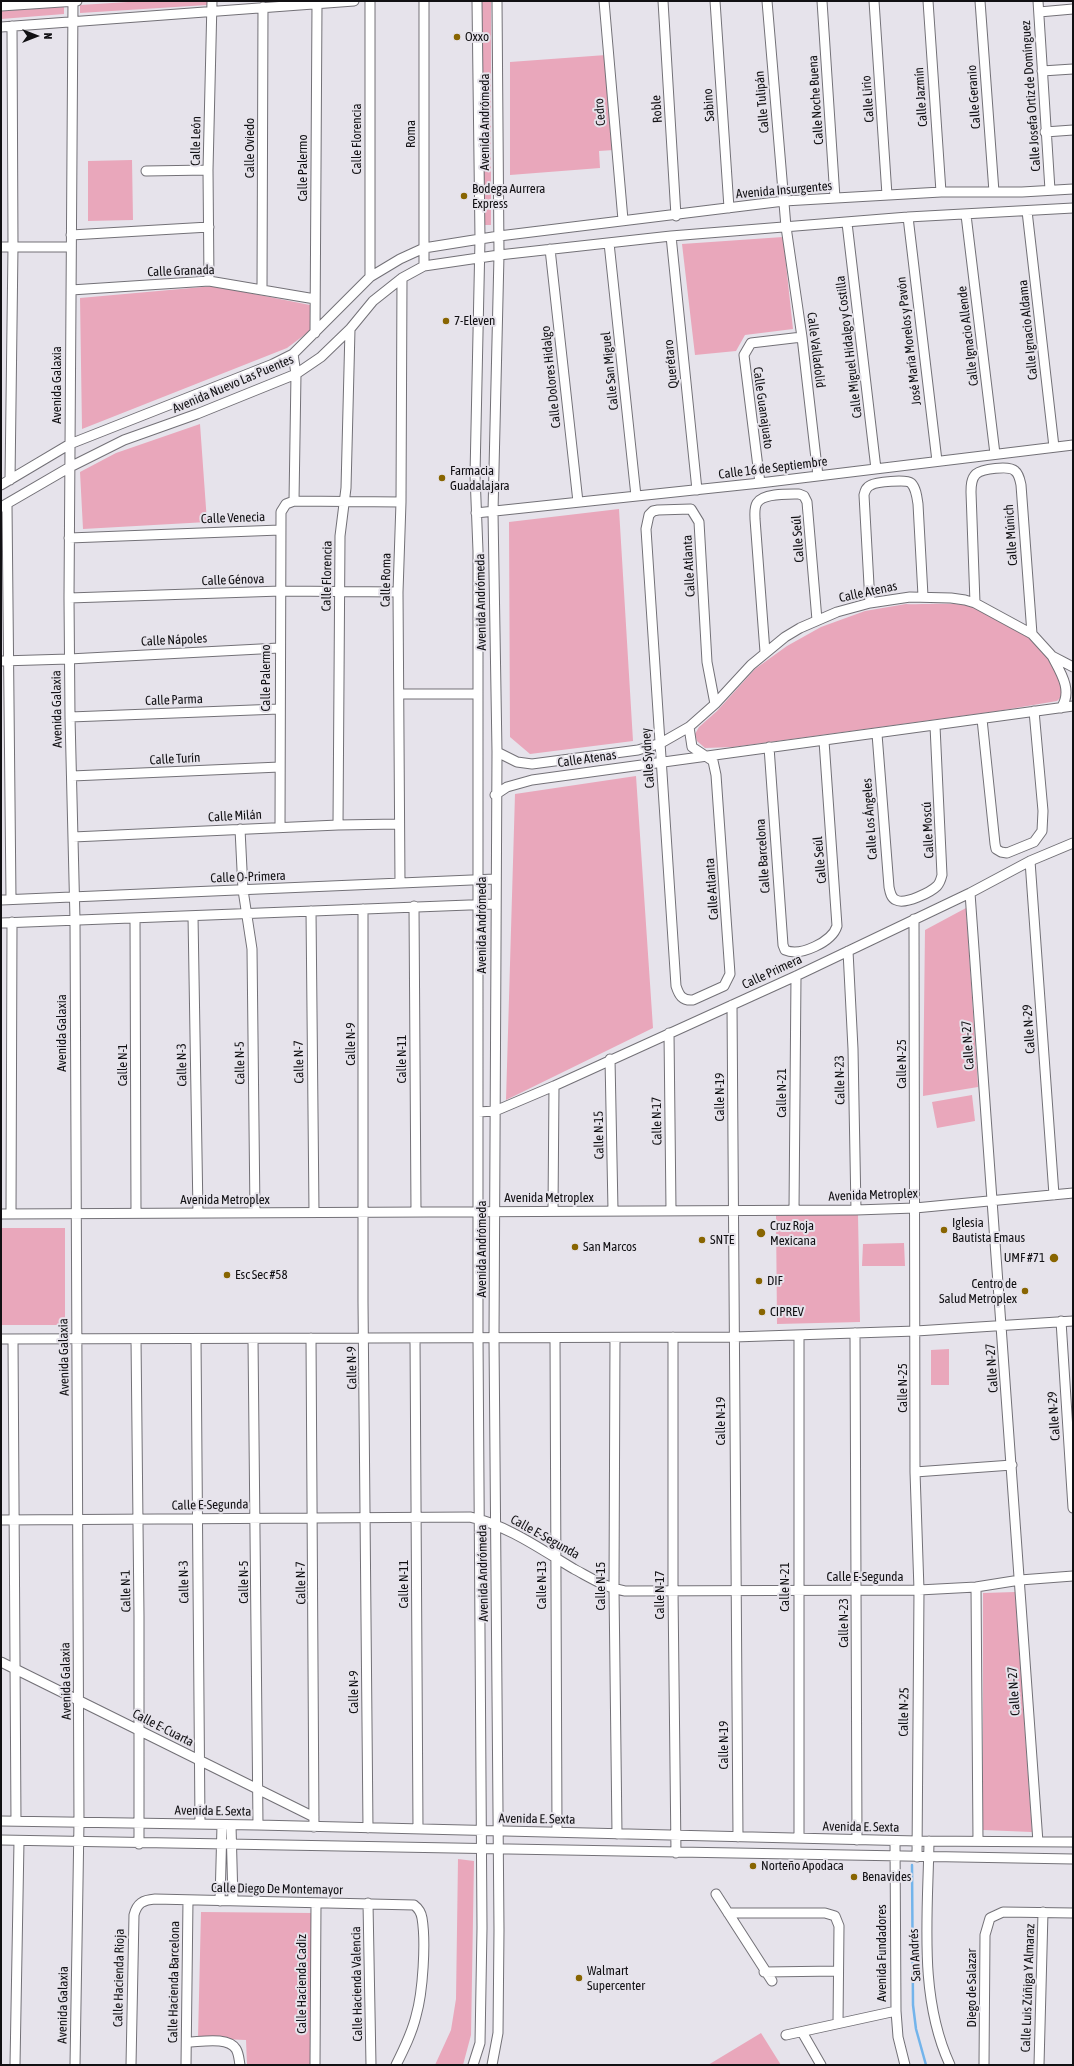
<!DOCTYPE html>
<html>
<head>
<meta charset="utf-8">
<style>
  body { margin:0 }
  #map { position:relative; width:1074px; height:2066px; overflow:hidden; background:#e6e3eb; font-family:"Asap Condensed",sans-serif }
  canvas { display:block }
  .frame { position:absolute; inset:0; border:2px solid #111013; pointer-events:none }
  .north { position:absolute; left:16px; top:16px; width:40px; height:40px; -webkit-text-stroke:3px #e6e3eb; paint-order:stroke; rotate:90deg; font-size:11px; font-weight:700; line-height:16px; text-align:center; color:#111013 }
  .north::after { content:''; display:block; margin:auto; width:14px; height:18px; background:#111013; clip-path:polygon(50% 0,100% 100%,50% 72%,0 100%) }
</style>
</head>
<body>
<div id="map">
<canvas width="1074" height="2066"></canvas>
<div class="frame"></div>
<div class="north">N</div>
</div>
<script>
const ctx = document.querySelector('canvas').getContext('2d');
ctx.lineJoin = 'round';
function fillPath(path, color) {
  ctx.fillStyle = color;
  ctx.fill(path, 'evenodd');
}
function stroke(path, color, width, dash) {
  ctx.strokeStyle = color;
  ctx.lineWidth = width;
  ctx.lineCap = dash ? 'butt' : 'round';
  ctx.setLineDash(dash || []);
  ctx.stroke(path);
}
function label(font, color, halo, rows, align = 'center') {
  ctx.font = font + ' "Asap Condensed",sans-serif';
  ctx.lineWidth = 4;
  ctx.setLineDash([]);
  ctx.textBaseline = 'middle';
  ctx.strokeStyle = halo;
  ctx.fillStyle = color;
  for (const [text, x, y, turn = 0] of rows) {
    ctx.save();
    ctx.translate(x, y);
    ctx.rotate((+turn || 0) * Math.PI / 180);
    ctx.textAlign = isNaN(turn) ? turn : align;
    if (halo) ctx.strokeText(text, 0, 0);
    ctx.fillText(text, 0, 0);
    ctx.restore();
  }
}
const green = new Path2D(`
  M144 1H207V5L80 13V5Z
  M482 1H491V225H483Z
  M64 7V14L1 19V11Z
  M606 55 614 150 599 151 600 168 510 175V62Z
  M132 160 133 220 88 221V161Z
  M783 237 793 329 745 335 736 351 695 355 682 244Z
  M214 286 310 305 311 330 287 348 82 429 80 298Z
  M200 424 207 522 83 529 80 472 116 453Z
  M619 509 633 741 530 754 510 737 509 522Z
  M906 604C924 605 954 602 970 606 991 612 1013 622 1030 635 1044 645 1062 679 1062 696L1057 701 998 711 733 747 705 748 697 741 695 734 699 727 717 711 755 669 787 646 821 627 865 611Z
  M636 776 653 1028 506 1100 515 794Z
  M966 908 978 1087 923 1096 925 930Z
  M972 1095 975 1121 937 1128 932 1102Z
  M776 1215H858L860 1322 777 1324Z
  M1 1228H65V1325H1Z
  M904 1243 905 1266H862L863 1244Z
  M949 1349V1385H931V1350Z
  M1015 1592 1032 1832 983 1830V1593Z
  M458 1859 474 1861 471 2035 463 2065H435L451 2030 456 1999Z
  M201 1912 313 1913V2065H247L246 2040 198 2038Z
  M761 2033 781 2065H708Z`);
const stream = new Path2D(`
  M912 1865 913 2005 916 2029 926 2065`);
const minor = new Path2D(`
  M73 1 69 598 70 717 75 920 79 1822 75 2065
  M424 1V266
  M604 1 623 220
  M663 1 676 216
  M715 1 729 208
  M767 1 786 227 802 337 818 476
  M822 1 835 198
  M874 1 887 195
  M928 1 941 192
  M980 1 994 192
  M1038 1 1050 190
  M1 6 77 1
  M1039 12 1073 9
  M1 27 354 1
  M1042 71 1073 69
  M1045 132 1073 130
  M146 171 208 170
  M1027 211 1054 447
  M966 215 995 454
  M908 217 937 461
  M847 223 876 469
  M71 235 209 227
  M671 236 697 490
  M609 243 636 496
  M1 247H71
  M550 249 578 502
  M370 277V1
  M209 281 208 170 212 1
  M262 289 263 7
  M71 290 209 281 315 299
  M315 333 317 4
  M293 354 296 374 294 501
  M10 480 13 247 12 26
  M760 483 744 355 751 343 802 337
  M1 485 70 444 273 364 293 354 370 277 400 259 424 248 499 236 784 201 941 192H1022L1073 189
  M7 505 11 899
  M1 507 70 467 124 440 197 414 296 374 321 357 350 329 373 301 402 278 424 266 499 255 671 236 908 217 1073 208
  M476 513 760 483 1073 445
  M69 538 280 530
  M69 598 281 591 398 592
  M870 603 864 495C865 491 866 487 871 485 876 482 906 479 911 483 916 488 917 497 918 504L923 596
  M975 603 971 492C971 486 971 479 976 474 982 469 1009 465 1015 471 1019 474 1020 480 1021 485L1032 634
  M765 652 755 519C755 514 754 508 757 503 763 493 789 494 799 494L804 496 807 502 817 620
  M1052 656C1061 673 1073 691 1061 708
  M1 661 69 659 279 648
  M399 694H478
  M70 717 279 709
  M982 719 995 844 996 849 1001 852 1007 853 1034 842 1042 831 1043 811 1034 711
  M689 727 692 747 713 761 716 775 730 974 724 986 693 1000C682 1001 679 995 676 986L646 529 649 515 653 511 658 510 691 509 699 522 707 662 715 704
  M877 734 889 887C890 892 891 898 896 900 905 905 931 892 937 886 940 883 941 879 942 875L935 726
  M769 747 783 945 785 950C800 957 832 942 837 926L824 741
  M497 752 517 762 532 764 638 750 661 743 689 727 715 704 751 665 785 637 800 628 837 612 870 603 910 597 951 598 965 600 975 603 1032 634 1052 656 1073 667
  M72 776 280 767
  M495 795 507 787 532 780 1073 706
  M338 825 340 536 346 488 350 329
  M280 827 281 512 286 504 294 501 401 502
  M240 829 243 890 252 949 255 1213
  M73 837 338 825 399 824
  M1030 861 1054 1195
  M400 883 398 592 401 502 402 278
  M970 893 1038 1842
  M1 900 495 879
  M414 906 416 1211
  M363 909V1302L368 1828
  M311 911 314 1212
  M193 916 198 1213
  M135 918 136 1213
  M914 919 915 1472 919 1590 917 1857
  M1 923 495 904
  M848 951 853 1049 856 1210
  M732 1005 738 1837
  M669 1033 671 1210
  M610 1059 613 1210
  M478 1112 495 1111 554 1086 796 976 970 893 1030 861 1073 843
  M553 1210 554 1086
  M794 1210 796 976
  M1 1214 856 1210 915 1208 1073 1193
  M11 1214 12 922
  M1061 1321 1073 1508
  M855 1333 857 1840
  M799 1335V1838
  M673 1337V1591L676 1853
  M311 1338 314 1827
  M415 1338 418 1829
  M555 1338 557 1832
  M615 1338 614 1589 617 1834
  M1 1339 734 1337 916 1331 1073 1321
  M13 1339 16 1821
  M136 1339 139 1616V1844
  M196 1339 200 1824
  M253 1339 258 1825
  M915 1472 1012 1465
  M1 1520 470 1517C507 1525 542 1550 574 1569 591 1578 606 1588 625 1591L919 1590 976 1587 1020 1580 1073 1576
  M976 1587 978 1841
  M1 1662 314 1817
  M1 1821 258 1825 917 1841 1073 1842
  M231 1825 233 1901
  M1 1840 1073 1859
  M895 1841 896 2011 898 2037 905 2065
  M929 1841C928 1915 918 1996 950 2065
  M716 1894 772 1981
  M220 1901 222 1825
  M368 1903 371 2065
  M728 1913H825L835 1916 839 1926 838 2023
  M764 1972 838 1971
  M802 2032 821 2065
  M786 2035 896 2011
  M187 2042C200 2042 228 2036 236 2049 239 2054 239 2060 240 2065
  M15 2065 19 1841
  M131 2065 134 1915C137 1903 143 1900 155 1899L414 1905C418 1908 421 1912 422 1918 426 1942 423 1992 416 2016 412 2033 404 2049 396 2065
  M186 2065 188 1900
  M315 2065 316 1904
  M473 2065 480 2043 482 1928 478 1338V551L475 475 480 239 477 1
  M492 2065 498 2033 499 1930 494 1338 497 752 493 512 499 255 497 1
  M984 2065 985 1935 990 1918 1003 1912 1073 1913
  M1039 2065 1043 1912`);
const markers = [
  [457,37,4,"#886501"],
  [464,196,4,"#886501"],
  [446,321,4,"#886501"],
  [442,478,4,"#886501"],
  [944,1230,4,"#886501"],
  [761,1233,5,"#886501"],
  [702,1240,4,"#886501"],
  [575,1247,4,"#886501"],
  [1054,1258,5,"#886501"],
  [227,1275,4,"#886501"],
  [759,1281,4,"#886501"],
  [1025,1291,4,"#886501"],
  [762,1312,4,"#886501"],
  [753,1866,4,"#886501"],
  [854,1877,4,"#886501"],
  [579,1978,4,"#886501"]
];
const poiNames = [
  ["Oxxo",465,37],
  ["Bodega Aurrera",472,189],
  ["Express",472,204],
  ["7-Eleven",454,321],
  ["Farmacia",450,471],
  ["Guadalajara",450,486],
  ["Iglesia",952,1223],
  ["Bautista Emaus",952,1238],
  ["Cruz Roja",770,1226],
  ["Mexicana",770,1241],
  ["SNTE",710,1240],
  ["San Marcos",583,1247],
  ["UMF #71",1045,1258,"right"],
  ["Esc Sec #58",235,1275],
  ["DIF",767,1281],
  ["Centro de",1017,1284,"right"],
  ["Salud Metroplex",1017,1299,"right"],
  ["CIPREV",770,1312],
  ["Norteño Apodaca",761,1866],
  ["Benavides",862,1877],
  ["Walmart",587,1971],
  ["Supercenter",587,1986]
];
const streetNames = [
  ["Calle Josefa Ortiz de Domínguez",1031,96,-94],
  ["Calle Jazmín",921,97,-94],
  ["Calle Geranio",974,97,-94],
  ["Calle Lirio",868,99,-94],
  ["Calle Noche Buena",816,100,-94],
  ["Calle Tulipán",762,102,-95],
  ["Sabino",709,105,-94],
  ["Roble",657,109,-94],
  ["Cedro",600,112,-95],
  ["Avenida Andrómeda",485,122,-90],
  ["Roma",411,134,-90],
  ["Calle Florencia",357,139,-90],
  ["Calle León",196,141,-89],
  ["Calle Oviedo",250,148,-90],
  ["Calle Palermo",303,168,-90],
  ["Avenida Insurgentes",784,190,-5],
  ["Calle Granada",181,271,-2],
  ["Calle Ignacio Aldama",1028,330,-96],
  ["Calle Ignacio Allende",968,336,-97],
  ["José María Morelos y Pavón",909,341,-97],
  ["Calle Miguel Hidalgo y Costilla",849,347,-97],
  ["Calle Valladolid",816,350,83],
  ["Querétaro",671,364,-96],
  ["Calle San Miguel",610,371,-96],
  ["Calle Dolores Hidalgo",551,377,-96],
  ["Avenida Nuevo Las Puentes",233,384,-23],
  ["Avenida Galaxia",57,385,-90],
  ["Calle Guanajuato",763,408,82],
  ["Calle 16 de Septiembre",773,468,-7],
  ["Calle Venecia",233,518,-2],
  ["Calle Múnich",1011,535,-94],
  ["Calle Seúl",798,539,-94],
  ["Calle Atlanta",689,566,-93],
  ["Calle Florencia",327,576,-89],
  ["Calle Génova",233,580,-2],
  ["Calle Roma",386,580,-89],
  ["Calle Atenas",868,592,-12],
  ["Avenida Andrómeda",481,602,-91],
  ["Calle Nápoles",174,640,-3],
  ["Calle Palermo",266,678,-90],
  ["Calle Parma",174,700,-2],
  ["Avenida Galaxia",57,709,-91],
  ["Calle Sydney",648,758,-94],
  ["Calle Turín",175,759,-3],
  ["Calle Atenas",587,759,-8],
  ["Calle Milán",235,816,-3],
  ["Calle Los Ángeles",870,819,-94],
  ["Calle Moscú",928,830,-93],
  ["Calle Barcelona",763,856,-94],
  ["Calle Seúl",820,860,-95],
  ["Calle O-Primera",248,877,-2],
  ["Calle Atlanta",712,889,-94],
  ["Avenida Andrómeda",482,925,-90],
  ["Calle Primera",772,972,-25],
  ["Calle N-29",1029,1029,-94],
  ["Avenida Galaxia",62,1033,-90],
  ["Calle N-9",351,1044,-90],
  ["Calle N-27",968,1045,-94],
  ["Calle N-11",402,1059,-90],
  ["Calle N-7",299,1062,-91],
  ["Calle N-5",240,1063,-91],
  ["Calle N-25",902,1064,-90],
  ["Calle N-1",123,1065,-90],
  ["Calle N-3",182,1065,-91],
  ["Calle N-23",840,1080,-91],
  ["Calle N-21",782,1093,-90],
  ["Calle N-19",720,1097,-90],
  ["Calle N-17",657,1121,-91],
  ["Calle N-15",599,1135,-91],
  ["Avenida Metroplex",873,1195,-2],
  ["Avenida Metroplex",549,1198],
  ["Avenida Metroplex",225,1200],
  ["Avenida Andrómeda",482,1249,-90],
  ["Avenida Galaxia",64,1357,-91],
  ["Calle N-9",352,1368,-91],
  ["Calle N-27",992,1368,-94],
  ["Calle N-25",903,1388,-90],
  ["Calle N-29",1054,1416,-94],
  ["Calle N-19",721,1421,-90],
  ["Calle E-Segunda",210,1505,-1],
  ["Calle E-Segunda",545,1537,29],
  ["Avenida Andrómeda",483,1573,-91],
  ["Calle E-Segunda",865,1577],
  ["Calle N-3",184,1582,-91],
  ["Calle N-5",244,1582,-90],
  ["Calle N-7",301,1583,-91],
  ["Calle N-11",404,1584,-90],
  ["Calle N-13",542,1585,-90],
  ["Calle N-15",601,1586,-90],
  ["Calle N-21",785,1587,-90],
  ["Calle N-1",126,1591,-91],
  ["Calle N-17",660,1595,-90],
  ["Calle N-23",844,1623,-90],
  ["Avenida Galaxia",66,1681,-91],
  ["Calle N-27",1014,1691,-94],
  ["Calle N-9",354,1692,-90],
  ["Calle N-25",904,1712,-89],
  ["Calle E-Cuarta",163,1728,27],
  ["Calle N-19",724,1745,-90],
  ["Avenida E. Sexta",213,1811,1],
  ["Avenida E. Sexta",537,1819,1],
  ["Avenida E. Sexta",861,1827,1],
  ["Calle Diego De Montemayor",277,1889,1],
  ["Avenida Fundadores",882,1953,-90],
  ["San Andrés",915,1955,-93],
  ["Calle Hacienda Rioja",119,1978,-89],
  ["Calle Hacienda Barcelona",174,1982,-89],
  ["Calle Hacienda Cadiz",302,1984,-90],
  ["Calle Hacienda Valencia",357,1984,-91],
  ["Diego de Salazar",972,1988,-90],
  ["Calle Luis Zúñiga Y Almaraz",1028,1988,-88],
  ["Avenida Galaxia",63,2005,-89]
];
fillPath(green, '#e9a7bb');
stroke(stream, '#73b4eb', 2.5);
stroke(minor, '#737177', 11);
stroke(minor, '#fff', 9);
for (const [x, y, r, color] of markers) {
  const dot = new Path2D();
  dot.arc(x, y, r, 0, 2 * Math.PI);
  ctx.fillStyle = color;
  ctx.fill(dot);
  stroke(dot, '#e6e3eb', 1.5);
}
label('13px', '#111013', '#e6e3eb', poiNames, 'left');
label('13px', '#111013', '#e6e3eb', streetNames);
</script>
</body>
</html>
